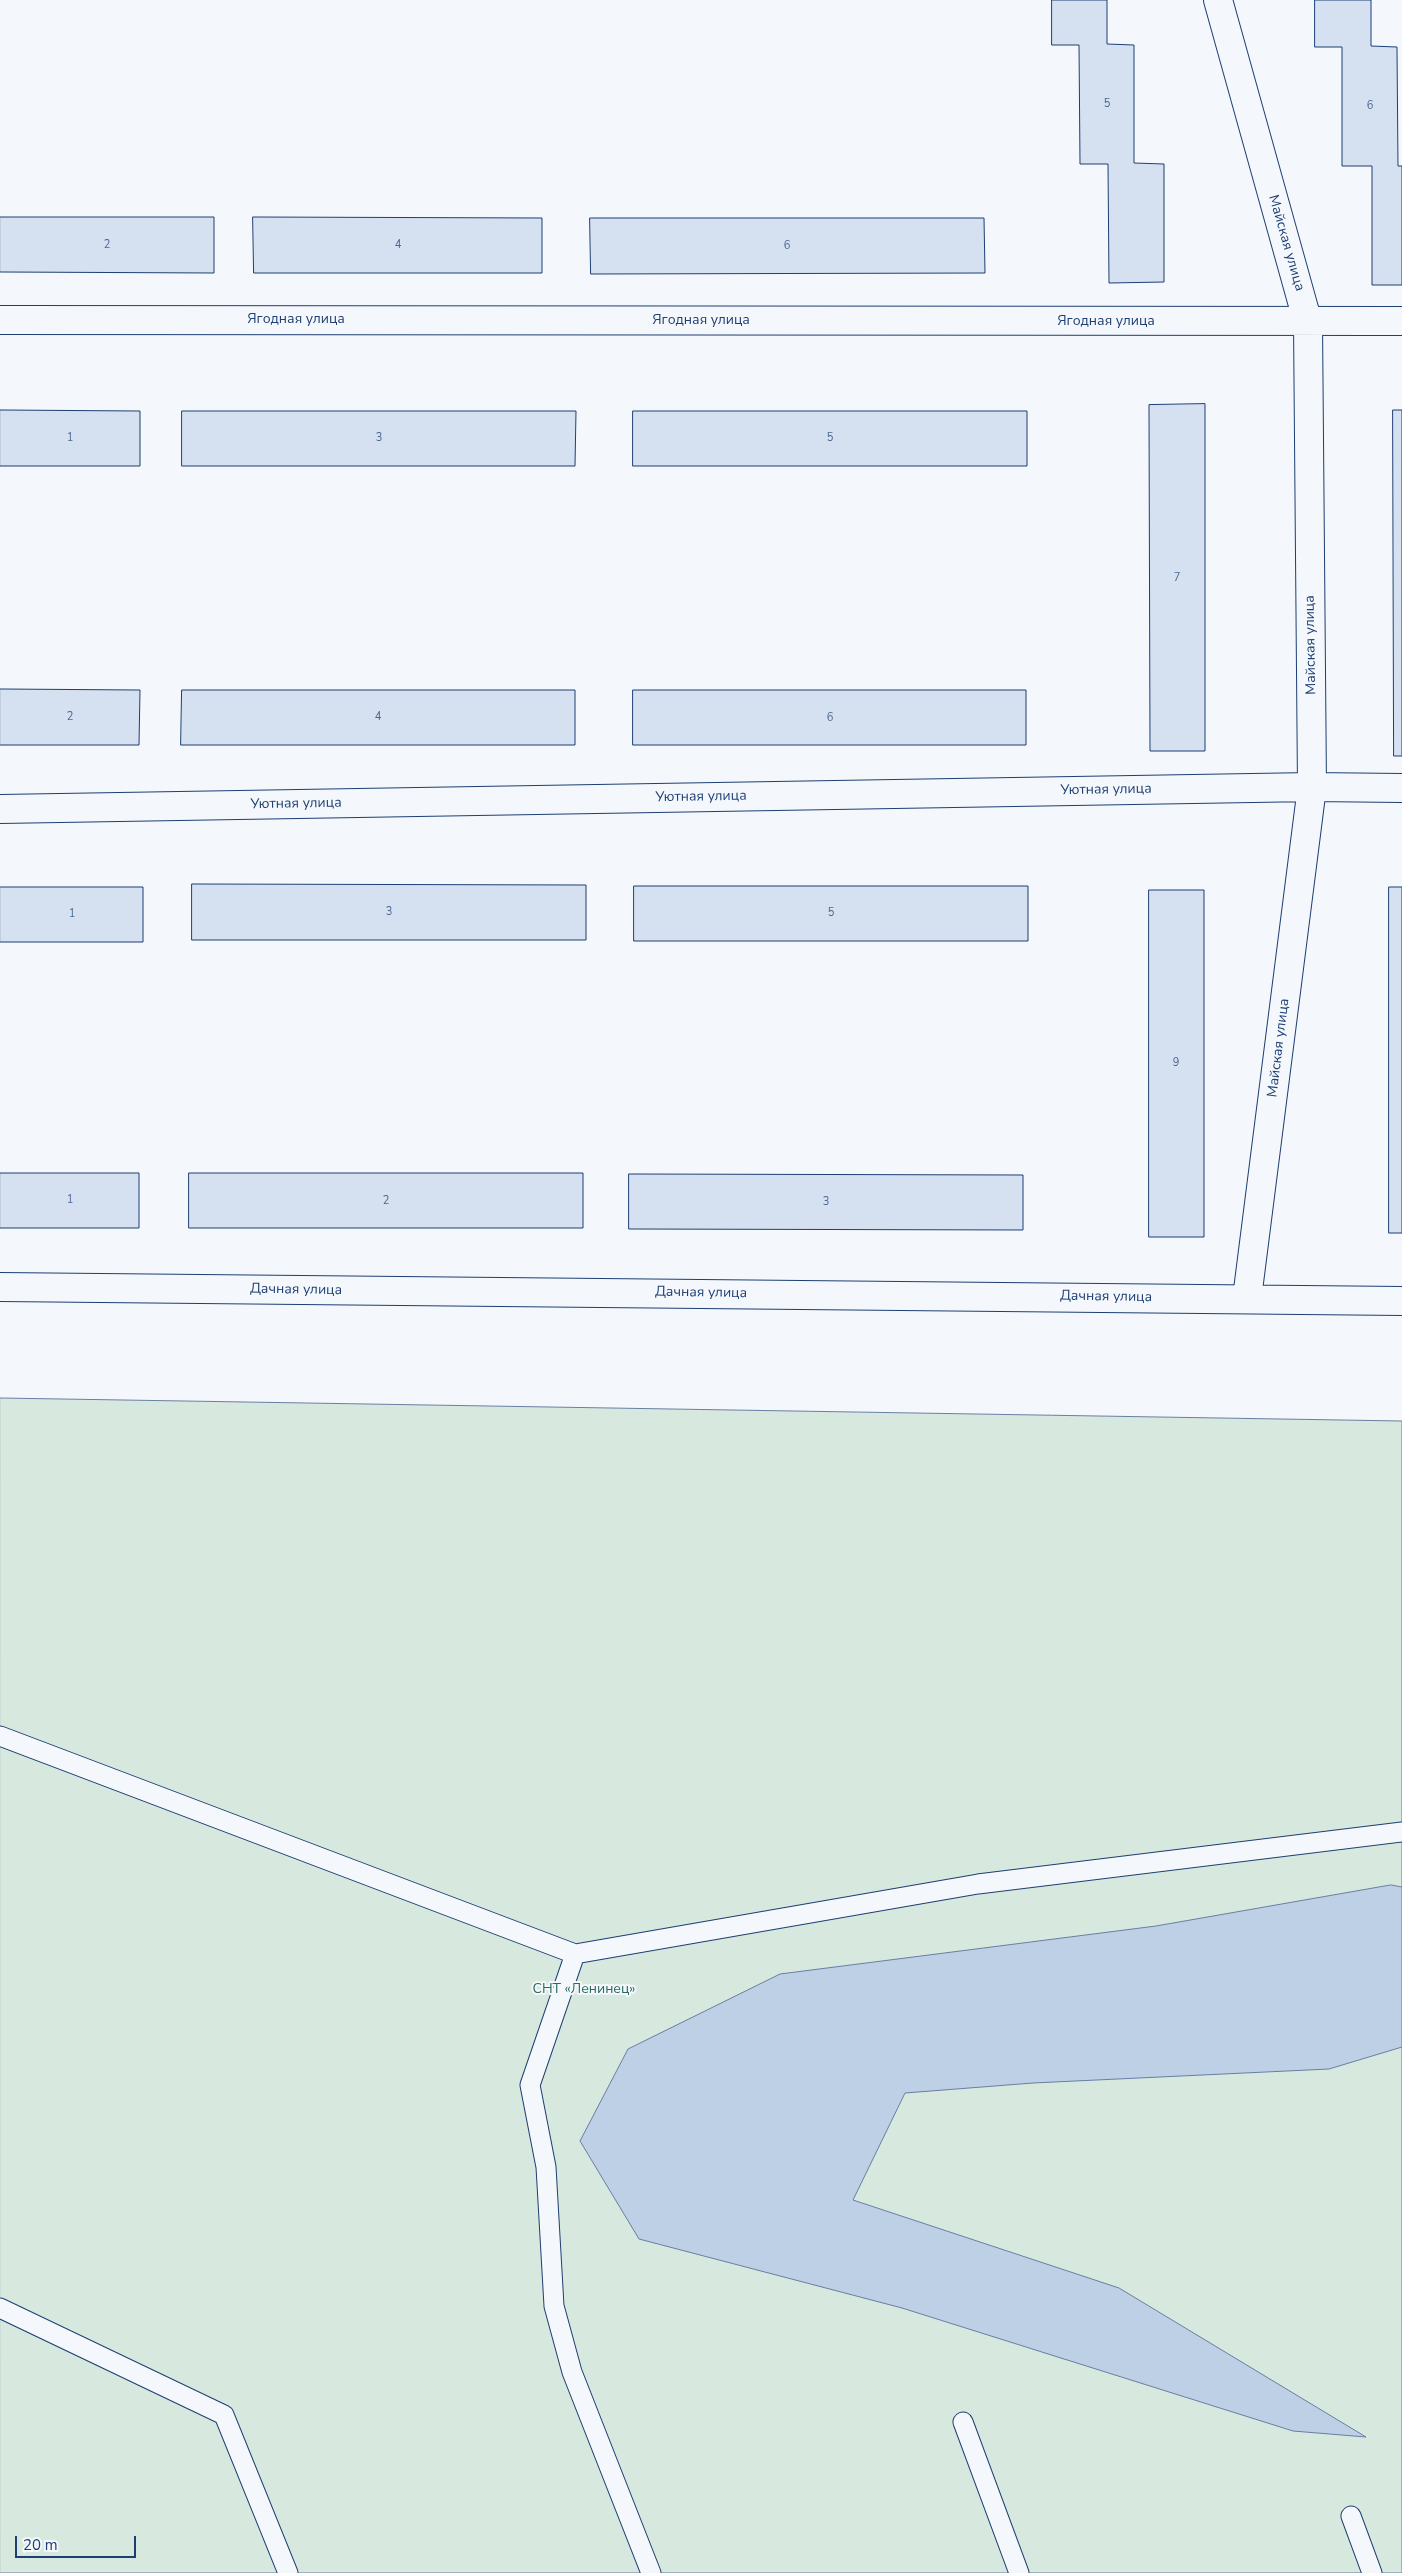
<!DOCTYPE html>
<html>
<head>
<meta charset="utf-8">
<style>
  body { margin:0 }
  #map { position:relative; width:1402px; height:2573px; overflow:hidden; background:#f4f7fb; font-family:"Nunito Sans",sans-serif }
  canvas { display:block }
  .scale { position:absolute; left:15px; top:2536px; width:121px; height:22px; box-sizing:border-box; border:2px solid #1d3f73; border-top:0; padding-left:6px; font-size:15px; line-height:18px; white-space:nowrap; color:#1d3f73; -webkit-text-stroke:4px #f4f7fb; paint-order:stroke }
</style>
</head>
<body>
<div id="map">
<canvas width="1402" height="2573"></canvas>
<div class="scale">20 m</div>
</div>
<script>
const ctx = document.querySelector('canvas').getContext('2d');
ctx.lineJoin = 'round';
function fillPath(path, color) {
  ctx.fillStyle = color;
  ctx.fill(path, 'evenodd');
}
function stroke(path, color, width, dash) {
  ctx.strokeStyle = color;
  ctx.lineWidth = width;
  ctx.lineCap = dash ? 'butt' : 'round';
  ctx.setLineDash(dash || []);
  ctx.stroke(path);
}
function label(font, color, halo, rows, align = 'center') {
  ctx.font = font + ' "Nunito Sans",sans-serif';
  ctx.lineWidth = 4;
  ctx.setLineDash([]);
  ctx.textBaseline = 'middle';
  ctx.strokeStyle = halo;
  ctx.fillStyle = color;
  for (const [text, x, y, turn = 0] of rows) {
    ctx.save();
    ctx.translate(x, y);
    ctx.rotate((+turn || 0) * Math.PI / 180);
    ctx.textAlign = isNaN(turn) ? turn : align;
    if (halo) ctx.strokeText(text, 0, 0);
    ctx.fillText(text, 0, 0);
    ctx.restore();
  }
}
const green = new Path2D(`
  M0 1398 1402 1421V2573H0Z`);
const water = new Path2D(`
  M1391 1885 1402 1887V2047L1329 2069 1033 2083 905 2093 853 2200 1119 2288 1366 2437 1293 2431 902 2308 639 2239 580 2141 628 2049 780 1974 1156 1926Z`);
const building = new Path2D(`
  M1052 0H1107V44L1134 45V163L1164 164V282L1109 283 1108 164H1080L1079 45H1052Z
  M1315 0H1371V46L1397 47 1398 166H1402V285H1372V166H1342V47H1315Z
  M0 217H214V273L0 272Z
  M253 217 542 218V273H254Z
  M590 218H984L985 273 591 274Z
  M1205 404V751H1150L1149 405Z
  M0 410 140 411V466H0Z
  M1393 410H1402V756H1394Z
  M182 411H576L575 466H182Z
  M633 411H1027V466H633Z
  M0 689 140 690 139 745H0Z
  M182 690H575V745H181Z
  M633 690H1026V745H633Z
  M192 884 586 885V940H192Z
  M634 886H1028V941H634Z
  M0 887H143V942H0Z
  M1389 887H1402V1233H1389Z
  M1149 890H1204V1237H1149Z
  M0 1173H139V1228H0Z
  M189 1173H583V1228H189Z
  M629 1174 1023 1175V1230L629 1229Z`);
const lane = new Path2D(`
  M0 1736 575 1954 530 2085 546 2167 554 2306 572 2372 651 2573
  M575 1954 978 1884 1402 1832
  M0 2308 224 2415 288 2573
  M963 2422 1019 2573
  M1351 2516 1372 2573`);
const street = new Path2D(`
  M1218 0 1308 323 1312 787 1247 1298
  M0 320 1402 321
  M0 809 1312 787 1402 788
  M0 1287 1402 1301`);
const numberNames = [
  ["5",1107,104],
  ["6",1370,106],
  ["2",107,245],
  ["4",398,245],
  ["6",787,246],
  ["1",70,438],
  ["3",379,438],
  ["5",830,438],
  ["7",1177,578],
  ["2",70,717],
  ["4",378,717],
  ["6",830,718],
  ["3",389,912],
  ["5",831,913],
  ["1",72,914],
  ["9",1176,1063],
  ["1",70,1200],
  ["2",386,1201],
  ["3",826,1202]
];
const streetNames = [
  ["Майская улица",1286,243,74],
  ["Ягодная улица",296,320],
  ["Ягодная улица",701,321],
  ["Ягодная улица",1106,322],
  ["Майская улица",1311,645,-91],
  ["Уютная улица",1106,790,-1],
  ["Уютная улица",701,797,-1],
  ["Уютная улица",296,804,-1],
  ["Майская улица",1279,1048,-83],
  ["Дачная улица",296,1290,1],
  ["Дачная улица",701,1293,1],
  ["Дачная улица",1106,1297,1]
];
const parkNames = [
  ["СНТ «Ленинец»",584,1990]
];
fillPath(green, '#d7e8df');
stroke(green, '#687fa3', 1);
fillPath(water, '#bed0e5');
stroke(water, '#687fa3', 1);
fillPath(building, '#d5e0f0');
stroke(building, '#1d3f73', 1);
stroke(lane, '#1d3f73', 21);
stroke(street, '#1d3f73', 30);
stroke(lane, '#f4f7fb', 19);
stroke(street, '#f4f7fb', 28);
label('11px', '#4b6792', null, numberNames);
label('14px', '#1d3f73', '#f4f7fb', streetNames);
label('14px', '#2c6c60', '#f4f7fb', parkNames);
</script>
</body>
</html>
